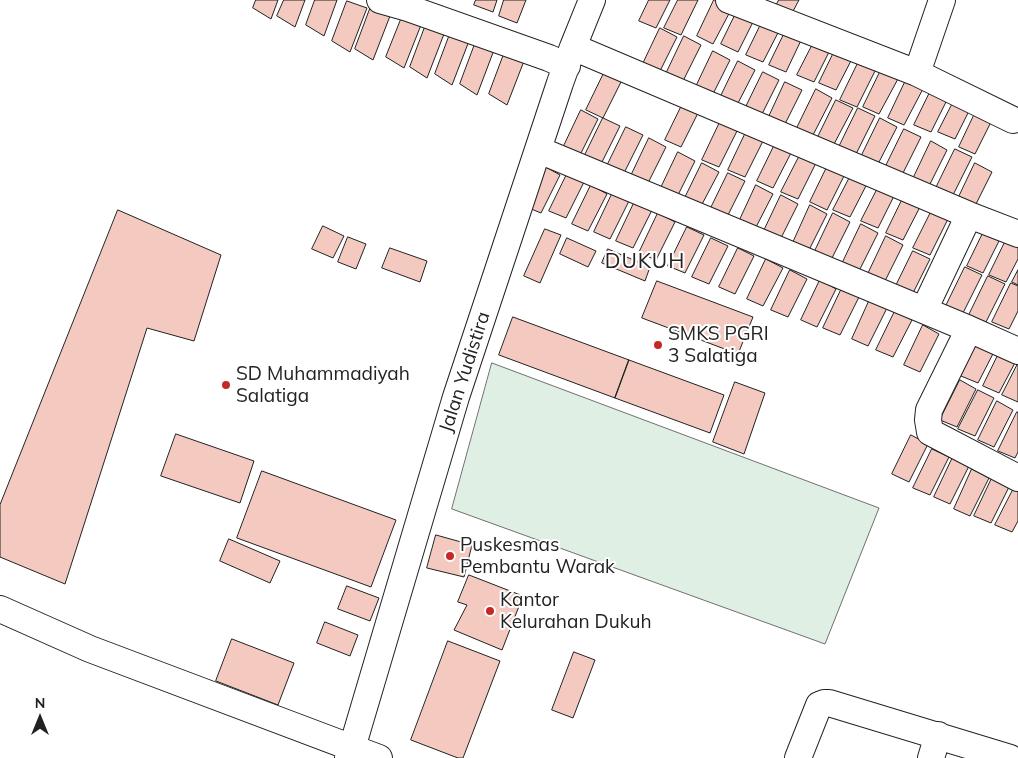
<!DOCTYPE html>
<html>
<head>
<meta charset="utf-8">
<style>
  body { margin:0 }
  #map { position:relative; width:1018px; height:758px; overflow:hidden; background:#fff; font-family:Mulish,sans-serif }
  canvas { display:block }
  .north { position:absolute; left:15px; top:693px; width:50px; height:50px; -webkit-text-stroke:4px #fff; paint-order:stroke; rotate:0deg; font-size:14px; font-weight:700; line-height:20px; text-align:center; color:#222 }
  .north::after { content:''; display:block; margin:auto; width:18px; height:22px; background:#222; clip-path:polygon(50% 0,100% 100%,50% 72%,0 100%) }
</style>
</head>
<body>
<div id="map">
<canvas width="1018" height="758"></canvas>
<div class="north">N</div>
</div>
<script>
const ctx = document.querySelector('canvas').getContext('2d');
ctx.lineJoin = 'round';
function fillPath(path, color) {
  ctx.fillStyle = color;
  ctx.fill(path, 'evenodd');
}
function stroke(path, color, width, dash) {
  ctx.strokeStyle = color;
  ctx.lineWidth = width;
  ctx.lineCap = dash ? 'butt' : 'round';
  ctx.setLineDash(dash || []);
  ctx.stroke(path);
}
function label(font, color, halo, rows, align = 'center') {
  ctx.font = font + ' Mulish,sans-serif';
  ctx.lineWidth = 4;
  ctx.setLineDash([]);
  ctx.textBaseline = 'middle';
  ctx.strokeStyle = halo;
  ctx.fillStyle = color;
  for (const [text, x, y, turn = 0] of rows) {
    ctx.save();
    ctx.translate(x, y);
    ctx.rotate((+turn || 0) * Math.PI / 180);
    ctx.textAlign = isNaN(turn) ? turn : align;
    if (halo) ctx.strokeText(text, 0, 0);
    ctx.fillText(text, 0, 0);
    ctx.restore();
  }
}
const green = new Path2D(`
  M492 363 879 508 825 644 452 509Z`);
const building = new Path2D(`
  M256 0H278L271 19 253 8Z
  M284 0H305L295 27 277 16Z
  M315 0H337L324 36 306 25Z
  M476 0H497L493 12 474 5Z
  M504 0H526L517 23 499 16Z
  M649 0H670L656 28 639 21Z
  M678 0H698L681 35 664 28Z
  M714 0H721L733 6 713 44 697 36Z
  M779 0H799L791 15 775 8Z
  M347 1 367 8 350 52 332 41Z
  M740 5 757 14 738 52 721 44Z
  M370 9 390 16 373 60 355 49Z
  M765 16 782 25 763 62 746 55Z
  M402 17 421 25 404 68 386 57Z
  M788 26 804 34 786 72 769 65Z
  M425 27 444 34 427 78 410 67Z
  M660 28 677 37 658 75 641 68Z
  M450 34 469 41 452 85 435 74Z
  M684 36 701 45 682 83 665 76Z
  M817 36 833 44 814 82 797 75Z
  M475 44 494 50 477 95 460 84Z
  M838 44 855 53 836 90 819 83Z
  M713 51 730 60 711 98 694 91Z
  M504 54 524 61 507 105 489 94Z
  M738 61 755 70 736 107 719 100Z
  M859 61 876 69 857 107 840 100Z
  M882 68 899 77 879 114 863 107Z
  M605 71 622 80 603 118 586 110Z
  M763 72 779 80 760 118 744 111Z
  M907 78 924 87 904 125 888 118Z
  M785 82 802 90 783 128 767 121Z
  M933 86 950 94 931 132 914 125Z
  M816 89 832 98 813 135 797 128Z
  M958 93 974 101 955 139 938 132Z
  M836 100 853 108 833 146 817 139Z
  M684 101 700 109 681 147 665 140Z
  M978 107 994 116 975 154 959 147Z
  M858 108 875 116 856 154 839 147Z
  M581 110 598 119 579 157 562 150Z
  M603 118 620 126 601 164 584 157Z
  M880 118 897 127 878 164 861 157Z
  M721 120 738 129 719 167 702 160Z
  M626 127 643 135 624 173 607 166Z
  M904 129 921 137 902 175 885 168Z
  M747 130 764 139 745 177 728 170Z
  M649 138 666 147 647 185 630 178Z
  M931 141 947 150 928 188 912 181Z
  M776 142 792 151 773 188 757 181Z
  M955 149 972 157 953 195 936 188Z
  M678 152 695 161 676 199 659 192Z
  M801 153 817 161 798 199 781 192Z
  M702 163 719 172 699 210 683 202Z
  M829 163 846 172 827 210 810 202Z
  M975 163 992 172 973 210 956 203Z
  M544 166 560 175 541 213 524 206Z
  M853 171 869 180 850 217 833 210Z
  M568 172 585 180 566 218 549 211Z
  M728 173 745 181 726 219 709 212Z
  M881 182 897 190 878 228 861 221Z
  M591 185 607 194 588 231 572 224Z
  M756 185 773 194 754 231 738 224Z
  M613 192 629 201 610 239 594 232Z
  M905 194 922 203 903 240 886 233Z
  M781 195 798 204 779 242 762 235Z
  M635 201 652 210 633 248 616 241Z
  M810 205 827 214 808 252 792 245Z
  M933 208 949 217 930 255 913 248Z
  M118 210 221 255 194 341 147 328 65 584 0 557V505Z
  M658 213 675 222 656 260 639 253Z
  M833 213 850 222 831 260 814 253Z
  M861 224 878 233 859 271 842 264Z
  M323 226 344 236 333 258 312 249Z
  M687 227 704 235 685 273 668 266Z
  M986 227 1002 235 983 273 967 266Z
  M545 229 561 235 540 283 524 276Z
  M886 236 903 245 884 283 867 276Z
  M1008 236 1018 241V259L1006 282 989 275Z
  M348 237 366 244 356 269 338 262Z
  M567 238 596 251 588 267 560 254Z
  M711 238 728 246 709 284 692 277Z
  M390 248 427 261 420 282 382 268Z
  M738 248 754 256 735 294 719 287Z
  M608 249 650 267 645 281 602 263Z
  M913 251 930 259 911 297 894 290Z
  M766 259 783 268 763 306 747 299Z
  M965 267 982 275 963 313 946 306Z
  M790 270 807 279 788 317 771 310Z
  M1018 270V285L1012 282Z
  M988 276 1005 284 986 322 969 315Z
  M820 280 836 289 817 327 801 320Z
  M657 281 753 317 738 354 642 318Z
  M1011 283 1018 286V311L1009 329 992 322Z
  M842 288 859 297 840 335 823 328Z
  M870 299 887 308 868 346 852 339Z
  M895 311 912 320 893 357 876 350Z
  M513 317 629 360 615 398 499 355Z
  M923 325 939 334 920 372 904 365Z
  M980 337 997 346 978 383 961 376Z
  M1002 347 1018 357 999 393 983 386Z
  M629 360 724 395 710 433 615 398Z
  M1018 363V402L1002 395Z
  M960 380 976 389 957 427 940 420Z
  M735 382 765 393 744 454 713 442Z
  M978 390 994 398 975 436 958 429Z
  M997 401 1013 410 994 447 978 440Z
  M1017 412H1018V452L1015 458 998 451Z
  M176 434 254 461 240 503 161 476Z
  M911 435 928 444 909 482 892 474Z
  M932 449 949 457 930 495 913 488Z
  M953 457 969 466 950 504 934 497Z
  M972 469 989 478 970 516 954 509Z
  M262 471 396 520 371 587 237 538Z
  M993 476 1010 485 991 523 974 516Z
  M1015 486 1018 488V521L1012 532 995 525Z
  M436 535 472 545 464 577 427 568Z
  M229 539 280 561 270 583 220 561Z
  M469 575 523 596 502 650 454 630 467 605 458 602Z
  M347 586 379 598 370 621 338 609Z
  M325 622 358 635 350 656 317 643Z
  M232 639 294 663 278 705 216 681Z
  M448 641 500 661 463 758H458L411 740Z
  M574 652 595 660 573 718 552 710Z`);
const minor = new Path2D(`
  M380 0 408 8 549 58 567 66
  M729 0 917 73 942 0
  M573 47 969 215 1018 234
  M917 73 1013 120
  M539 150 969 329 929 410 928 420 930 432 1018 478
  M924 310 969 215
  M969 329 1018 351
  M0 609 90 649 379 758
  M348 758 352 748 456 397 560 83 573 47 592 0
  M798 758 819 705 824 703H829L1010 758
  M931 758 938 735`);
const markers = [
  [658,345,5,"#c62828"],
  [226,385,5,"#c62828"],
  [450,556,5,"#c62828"],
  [490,611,5,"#c62828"]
];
const poiNames = [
  ["SMKS PGRI",668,334],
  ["3 Salatiga",668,356],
  ["SD Muhammadiyah",236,374],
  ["Salatiga",236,396],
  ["Puskesmas",460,545],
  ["Pembantu Warak",460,567],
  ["Kantor",500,600],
  ["Kelurahan Dukuh",500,622]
];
const streetNames = [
  ["Jalan Yudistira",465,372,-72]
];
const quarterNames = [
  ["DUKUH",645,262]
];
fillPath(green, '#e0efe3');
stroke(green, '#6f6f6f', 1);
fillPath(building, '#f3c9c0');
stroke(building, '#222', 1);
stroke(minor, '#222', 28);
stroke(minor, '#fff', 26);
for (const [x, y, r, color] of markers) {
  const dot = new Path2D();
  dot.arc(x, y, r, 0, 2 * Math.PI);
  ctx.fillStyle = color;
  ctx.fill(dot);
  stroke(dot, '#fff', 2);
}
label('19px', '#222', '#fff', poiNames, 'left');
label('19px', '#222', '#fff', streetNames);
ctx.letterSpacing = '1px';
label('21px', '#222', '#fff', quarterNames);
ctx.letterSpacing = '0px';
</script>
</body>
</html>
